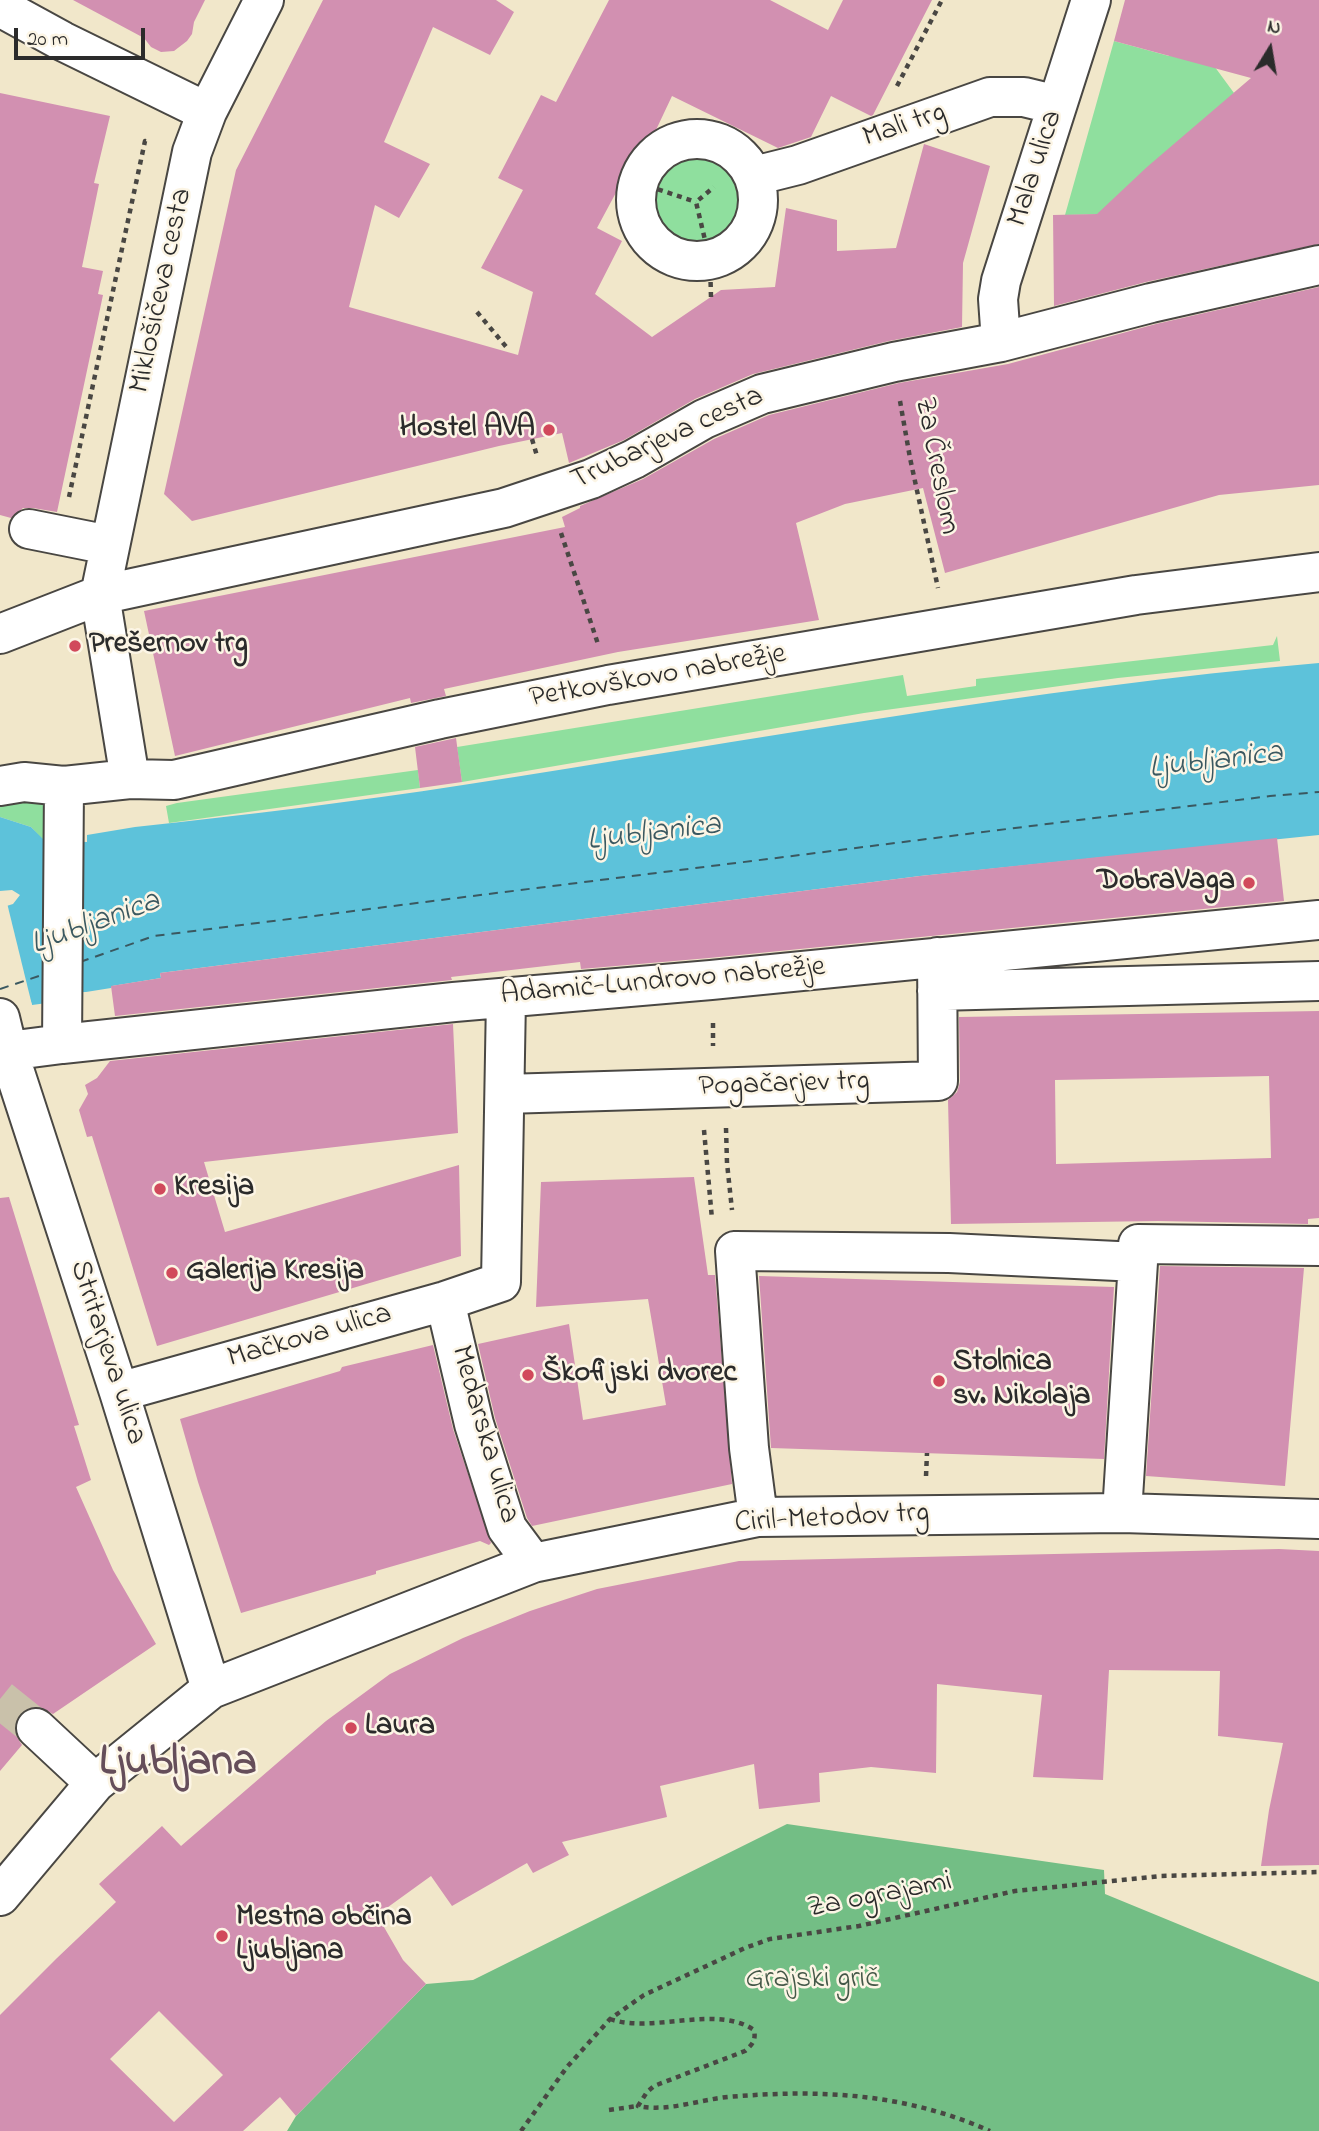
<!DOCTYPE html>
<html>
<head>
<meta charset="utf-8">
<style>
  body { margin:0 }
  #map { position:relative; width:1319px; height:2131px; overflow:hidden; background:#f1e7ca; font-family:"Indie Flower",sans-serif }
  canvas { display:block }
  .north { position:absolute; left:1235px; top:14px; width:70px; height:70px; -webkit-text-stroke:5px #fcf5e5; paint-order:stroke; rotate:11deg; font-size:19px; font-weight:700; line-height:28px; text-align:center; color:#2b2b2b }
  .north::after { content:''; display:block; margin:auto; width:24px; height:32px; background:#2b2b2b; clip-path:polygon(50% 0,100% 100%,50% 72%,0 100%) }
  .scale { position:absolute; left:14px; top:28px; width:131px; height:32px; box-sizing:border-box; border:4px solid #2b2b2b; border-top:0; padding-left:9px; font-size:21px; line-height:24px; white-space:nowrap; color:#2b2b2b; -webkit-text-stroke:5px #fcf5e5; paint-order:stroke }
</style>
</head>
<body>
<div id="map">
<canvas width="1319" height="2131"></canvas>
<div class="north">N</div>
<div class="scale">20 m</div>
</div>
<script>
const ctx = document.querySelector('canvas').getContext('2d');
ctx.lineJoin = 'round';
function fillPath(path, color) {
  ctx.fillStyle = color;
  ctx.fill(path, 'evenodd');
}
function stroke(path, color, width, dash) {
  ctx.strokeStyle = color;
  ctx.lineWidth = width;
  ctx.lineCap = dash ? 'butt' : 'round';
  ctx.setLineDash(dash || []);
  ctx.stroke(path);
}
function label(font, color, halo, rows, align = 'center') {
  ctx.font = font + ' "Indie Flower",sans-serif';
  ctx.lineWidth = 5;
  ctx.setLineDash([]);
  ctx.textBaseline = 'middle';
  ctx.strokeStyle = halo;
  ctx.fillStyle = color;
  for (const [text, x, y, turn = 0] of rows) {
    ctx.save();
    ctx.translate(x, y);
    ctx.rotate((+turn || 0) * Math.PI / 180);
    ctx.textAlign = isNaN(turn) ? turn : align;
    if (halo) ctx.strokeText(text, 0, 0);
    ctx.fillText(text, 0, 0);
    ctx.restore();
  }
}
const green = new Path2D(`
  M1175 36 1209 59 1234 93 1114 214 1065 215 1114 41 1169 56Z
  M646 203a50 50 0 1 1 100 0a50 50 0 1 1-100 0Z
  M1277 636 1280 661 1118 678 864 713 462 782 457 747 903 675 907 696 976 686V679L1273 645Z
  M418 770 420 788 169 823 166 806 177 803Z
  M47 794V841L43 840 31 827 0 817V799Z`);
const forest = new Path2D(`
  M787 1824 1104 1870 1105 1894 1319 1982V2131H287L296 2116 426 1984 473 1980Z`);
const water = new Path2D(`
  M1319 663V835L920 876 160 973 161 978 112 986 111 988 86 992 48 993 47 1003 32 1005 0 908 13 904 20 895 12 890 0 891V817L31 827 44 840 87 842V835L135 827C245 815 354 802 463 785 748 741 1031 688 1319 663Z`);
const pier = new Path2D(`
  M7 903 32 1005 0 1013V904Z`);
const ferry = new Path2D(`
  M80 962 154 936 1270 796 1319 792
  M0 989 45 974`);
const building = new Path2D(`
  M73 0H205L194 22 192 34 187 41 174 51 161 52 151 47 144 38Z
  M323 0H496L514 12 490 55 433 27 384 142 430 164 399 218 375 205 349 307 518 355 533 292 481 268 523 190 498 178 541 95 556 102 609 0H770L828 30 843 0H932L873 115 871 116 831 96 811 137 778 148 672 96 647 149 641 146 597 228 622 241 595 294 652 337 721 290 775 287 786 208 837 220V251L896 248 924 144 990 166 963 263 962 327 889 341 753 374 695 399 624 440 569 463 562 433 499 446 192 521 164 494 236 170Z
  M1125 0H1319V244L1146 282 1054 306 1053 215 1097 214 1147 167 1251 78 1114 41Z
  M0 93 110 116 94 183 99 184 82 267 103 271 98 294 103 295 57 512 33 508H23L11 518 0 515Z
  M1319 287V485L1219 495 945 573 923 488 845 504 796 523 819 620 618 652 505 676 444 689 446 696 411 703 410 698 175 756 144 611 565 527 562 517 580 508V506L643 479 714 439 769 415 899 383 1008 364 1156 324Z
  M456 738 462 782 420 788 415 747Z
  M1277 838 1284 901 709 958 581 969 580 962 451 977 452 980 115 1016 111 986 161 978 160 973 920 876Z
  M1319 1011V1218L1308 1219V1224L1158 1221 951 1224 948 1100 957 1092 960 1082 959 1017ZM1269 1076 1271 1158 1056 1164 1055 1080Z
  M453 1024 458 1133 204 1162 225 1232 459 1165 461 1256 157 1346 92 1136 87 1137 79 1110 88 1094 85 1085 97 1078 110 1061Z
  M694 1177 708 1275H715L732 1484 532 1526 527 1518 495 1418 478 1344 569 1324 583 1420 666 1405 648 1299 536 1307 541 1182Z
  M9 1197 79 1425 74 1426 91 1480 76 1487 113 1570 156 1644 53 1714 40 1707H30L21 1713 15 1722V1734L22 1745 0 1771V1198Z
  M1160 1266 1304 1268 1285 1486 1146 1476Z
  M759 1276 1114 1287 1104 1459 771 1448Z
  M433 1345 453 1429 491 1543 489 1545 480 1541 376 1571V1574L241 1613 198 1482 180 1419 340 1371 342 1367Z
  M1279 1549 1319 1551V1865L1261 1866 1269 1810 1283 1743 1218 1736 1220 1671 1109 1670 1103 1780 1033 1777 1042 1695 937 1684 936 1773 871 1767 819 1773 820 1802 759 1809 754 1764 660 1786 667 1817 562 1842 569 1855 533 1873 527 1863 452 1906 431 1876 377 1915 403 1960 426 1984 296 2116 280 2097 243 2131H0V2015L57 1958 116 1902 99 1884 162 1826 181 1846 326 1721 390 1674 463 1638 530 1611 597 1589 739 1561ZM159 2011 223 2075 174 2122 110 2059Z`);
const minorTunnel = new Path2D(`
  M0 1699 36 1728`);
const path = new Path2D(`
  M897 86 942 0
  M639 183 696 202
  M711 297 710 261 696 202 714 187
  M477 312 508 349
  M900 401 910 458 938 588
  M532 439 537 456
  M69 497 145 141 150 142
  M561 533 598 644
  M713 1023V1046
  M726 1128 727 1163 732 1210
  M704 1130 712 1219
  M926 1476 927 1453
  M610 2019C653 2034 716 2004 754 2030 756 2040 753 2044 745 2051L654 2086 647 2092 638 2106C669 2112 697 2100 728 2097 820 2089 904 2093 990 2131
  M609 2110 638 2106
  M521 2131 567 2067 610 2019 644 1995 745 1948 770 1939 859 1926 1015 1891 1161 1876 1319 1872`);
const minor = new Path2D(`
  M0 7 62 41 207 112
  M636 200a61 61 0 1 1 122 0a61 61 0 1 1-122 0Z
  M754 176 798 165 990 97H1024L1057 105
  M1001 342 998 299 1001 281 1091 0
  M29 529 109 545
  M0 634 100 595 504 508 591 479 634 459 704 419 762 394 894 362 1001 342 1151 303 1319 265
  M130 779 100 595 192 152 207 112 264 0
  M0 786 24 782 64 786 130 779 174 780 440 719 608 685 1136 595 1319 572
  M937 991 1319 981
  M0 1018 8 1051 119 1392 211 1689
  M62 1044 64 786
  M0 1054 8 1051 62 1044 454 1002 711 980 1319 920
  M505 1094 938 1081 937 957
  M445 1301 474 1424 507 1528 533 1563
  M119 1392 445 1301 501 1282 506 998
  M1122 1513 1138 1262
  M758 1517 749 1448 735 1251 949 1253 1138 1262V1244L1319 1246
  M36 1728 95 1783
  M0 1896 95 1783 211 1689 533 1563 758 1517 1122 1513 1319 1519`);
const markers = [
  [549,430,7,"#d1495b"],
  [75,646,7,"#d1495b"],
  [1249,883,7,"#d1495b"],
  [160,1189,7,"#d1495b"],
  [172,1273,7,"#d1495b"],
  [528,1375,7,"#d1495b"],
  [939,1381,7,"#d1495b"],
  [351,1728,7,"#d1495b"],
  [222,1936,7,"#d1495b"]
];
const streetNames = [
  ["Mali trg",905,127,-19],
  ["Mala ulica",1037,169,-72],
  ["Miklošičeva cesta",163,291,-78],
  ["Trubarjeva cesta",668,440,-25],
  ["Za Čreslom",935,466,79],
  ["Petkovškovo nabrežje",658,678,-10],
  ["Adamič-Lundrovo nabrežje",663,983,-5],
  ["Pogačarjev trg",784,1086,-2],
  ["Mačkova ulica",310,1338,-16],
  ["Stritarjeva ulica",106,1353,72],
  ["Medarska ulica",483,1435,74],
  ["Ciril-Metodov trg",832,1520,-3],
  ["Za ograjami",880,1897,-11]
];
const poiNames = [
  ["Hostel AVA",535,430,"right"],
  ["Prešernov trg",89,646],
  ["DobraVaga",1235,883,"right"],
  ["Kresija",174,1189],
  ["Galerija Kresija",186,1273],
  ["Stolnica",953,1364],
  ["sv. Nikolaja",953,1398],
  ["Škofijski dvorec",542,1375],
  ["Laura",365,1728],
  ["Mestna občina",236,1919],
  ["Ljubljana",236,1953]
];
const parkNames = [
  ["Grajski grič",812,1981]
];
const waterNames = [
  ["Ljubljanica",1216,763,-7],
  ["Ljubljanica",654,835,-7],
  ["Ljubljanica",96,925,-20]
];
const townNames = [
  ["Ljubljana",178,1766]
];
fillPath(green, '#8fdf9e');
fillPath(forest, '#73be85');
fillPath(water, '#5dc2da');
fillPath(pier, '#f1e7ca');
stroke(ferry, '#3a5860', 2, [9, 7]);
fillPath(building, '#d290b1');
stroke(minorTunnel, '#c9c1aa', 38, [38, 19]);
stroke(minor, '#494743', 42);
stroke(path, '#494743', 4.5, [5, 5]);
stroke(minor, '#fff', 38);
for (const [x, y, r, color] of markers) {
  const dot = new Path2D();
  dot.arc(x, y, r, 0, 2 * Math.PI);
  ctx.fillStyle = color;
  ctx.fill(dot);
  stroke(dot, '#fcf5e5', 2.5);
}
label('30px', '#2b2b2b', '#fcf5e5', streetNames);
label('bold 30px', '#2b2b2b', '#fcf5e5', poiNames, 'left');
label('30px', '#445848', '#fcf5e5', parkNames);
label('italic 32px', '#3a5860', '#fcf5e5', waterNames);
label('bold 44px', '#654e5a', '#fcf5e5', townNames);
</script>
</body>
</html>
